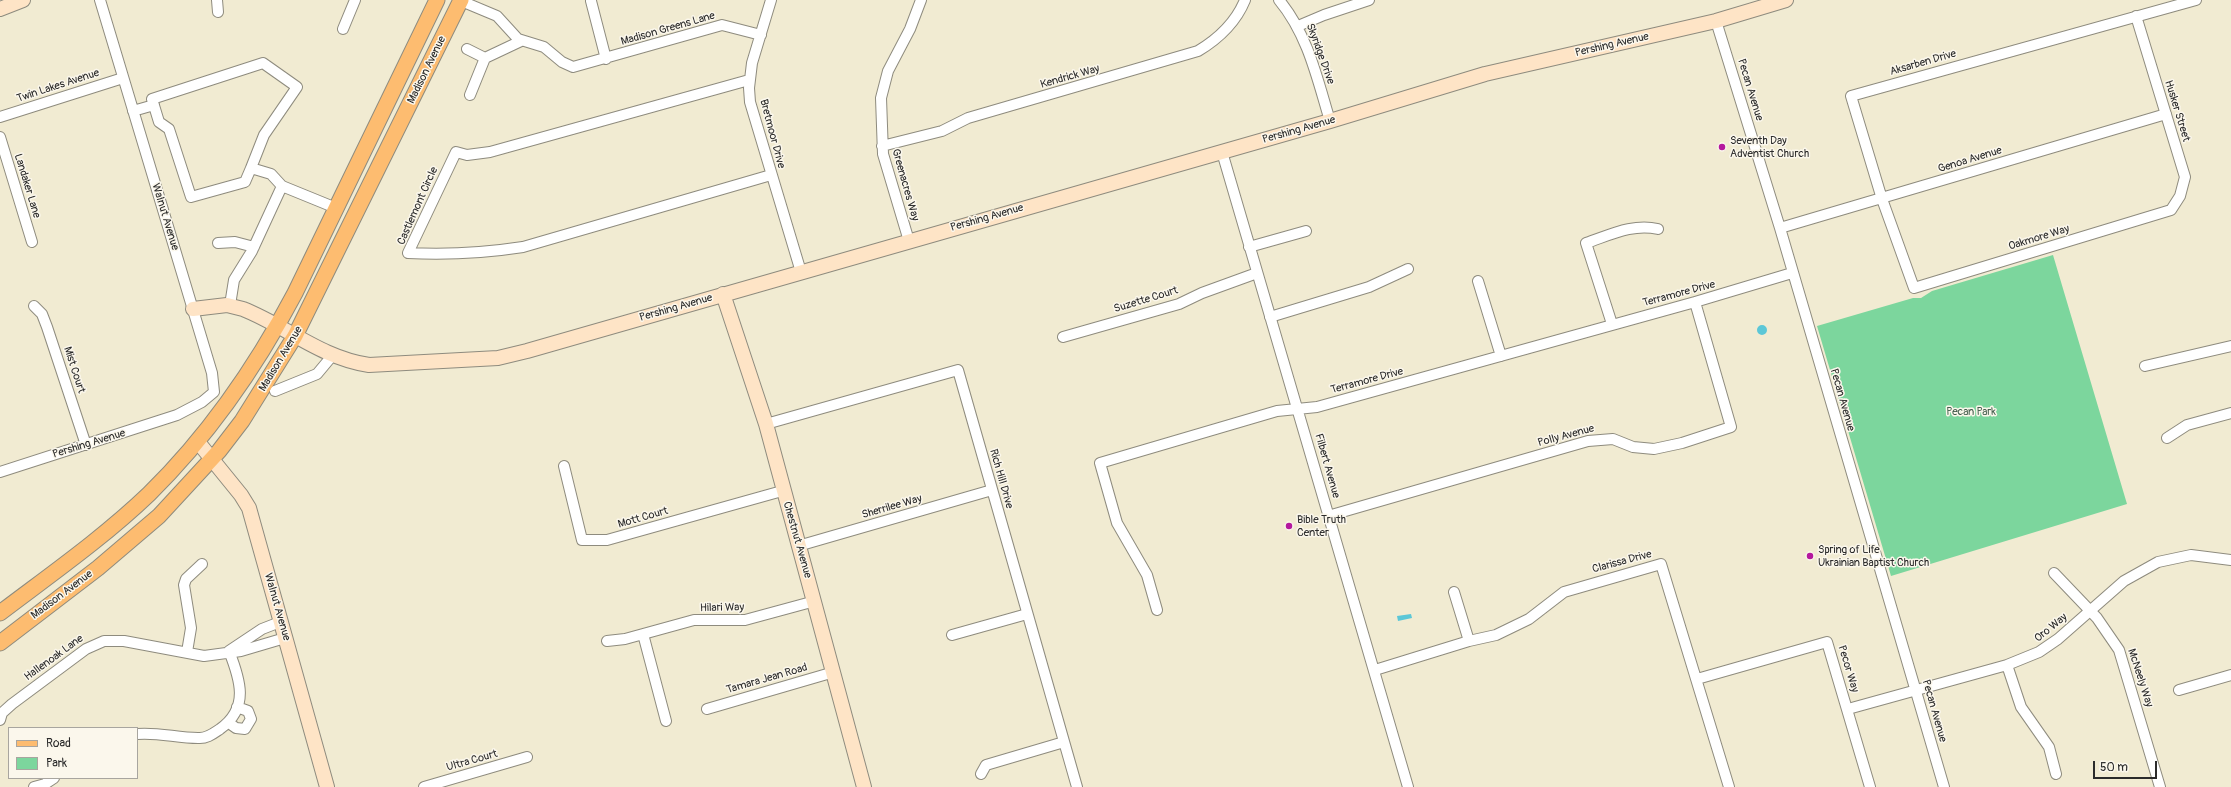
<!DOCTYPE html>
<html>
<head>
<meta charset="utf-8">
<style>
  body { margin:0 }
  #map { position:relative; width:2231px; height:787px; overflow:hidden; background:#f1ebd2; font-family:Pangolin,sans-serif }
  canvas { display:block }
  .legend { position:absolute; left:8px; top:727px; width:130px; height:52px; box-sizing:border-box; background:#fbf7ec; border:1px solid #a8a59f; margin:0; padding:5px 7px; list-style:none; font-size:12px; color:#2b2b2b }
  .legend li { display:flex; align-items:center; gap:8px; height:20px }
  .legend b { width:20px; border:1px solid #a8a59f }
  .scale { position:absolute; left:2093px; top:761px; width:64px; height:18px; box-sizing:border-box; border:2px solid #2b2b2b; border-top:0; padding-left:5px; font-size:12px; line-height:14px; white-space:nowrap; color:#2b2b2b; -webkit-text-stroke:3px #fbf7ec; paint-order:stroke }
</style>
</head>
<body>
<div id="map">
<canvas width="2231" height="787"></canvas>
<ul class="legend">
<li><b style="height:5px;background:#fdbc70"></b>Road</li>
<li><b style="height:11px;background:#7cd69d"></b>Park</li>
</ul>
<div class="scale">50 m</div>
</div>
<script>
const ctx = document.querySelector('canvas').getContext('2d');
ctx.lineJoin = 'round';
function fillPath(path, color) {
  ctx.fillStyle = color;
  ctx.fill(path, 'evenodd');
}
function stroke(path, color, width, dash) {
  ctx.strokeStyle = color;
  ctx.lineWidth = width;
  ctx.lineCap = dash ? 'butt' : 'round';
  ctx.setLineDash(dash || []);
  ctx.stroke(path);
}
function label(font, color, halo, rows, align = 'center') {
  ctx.font = font + ' Pangolin,sans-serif';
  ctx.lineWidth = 3;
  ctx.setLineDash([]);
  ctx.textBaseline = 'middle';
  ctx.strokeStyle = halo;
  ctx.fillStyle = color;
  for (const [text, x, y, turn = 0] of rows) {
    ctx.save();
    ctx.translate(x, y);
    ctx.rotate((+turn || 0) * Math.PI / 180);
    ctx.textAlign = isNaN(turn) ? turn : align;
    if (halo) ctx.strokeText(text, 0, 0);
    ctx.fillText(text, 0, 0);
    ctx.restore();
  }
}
const green = new Path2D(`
  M2053 255 2127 504 1891 576 1817 326 1913 298H1921L1932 291Z`);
const water = new Path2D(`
  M1757 330a5 5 0 1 1 10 0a5 5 0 1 1-10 0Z
  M1411 614 1412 618 1398 621 1397 616Z`);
const street = new Path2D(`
  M217 0 218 12
  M771 0 752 63 749 88 750 102 801 272
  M1279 0C1308 35 1317 78 1330 121
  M461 1 497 16 518 39 544 47 562 62 573 67 722 25 761 35
  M591 1 606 59
  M2136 16 2185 177 2180 196 2171 210 1914 288 1882 199 1851 96 2196 0
  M1716 21 1780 228 1944 787
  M1298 26 1324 15 1369 0
  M343 29 355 0
  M467 49 485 58
  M749 80 490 152 467 155 456 152 408 253C447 255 484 253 523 247L771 175
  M470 95 485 58 521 41
  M133 111 154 105
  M0 117 123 78
  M0 137 32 242
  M882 146 942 131 968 118 1198 51C1218 39 1236 22 1245 0
  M1222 152 1408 787
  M251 168 245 182 191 197 169 129 159 122 152 99 263 63 297 87 264 135 251 168 271 174 282 186
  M1780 228 2166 114
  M909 241 883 154 881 98 888 71 910 29 921 0
  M218 243 235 242 254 247
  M1249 247 1306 231
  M1478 281 1501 356
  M230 305 234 280 252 251 282 186 336 208
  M34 306 42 314 47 327 86 445
  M1270 317 1369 287 1408 269
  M1612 324 1586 243C1610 235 1633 223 1658 229
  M1063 337 1179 304 1202 293 1257 273
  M2145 366 2231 346
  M275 391 317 374 332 356
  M766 424 958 370 1077 787
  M2167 438 2187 425 2231 413
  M564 466 582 540H607L782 491
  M0 472 177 415 202 402 214 392 212 373 100 0
  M1328 516 1588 441 1613 439 1633 447 1654 449 1682 443 1731 427 1695 302
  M798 546 992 490
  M2054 573 2097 618 2119 650 2160 787
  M1454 592 1469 641
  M1157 610 1147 575 1117 523 1100 463 1277 411 1317 407 1695 302 1792 273
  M643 634 666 721
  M952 635 1027 614
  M607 641 625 639 694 620H745L815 601
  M229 651 262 629 280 622
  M187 652 191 628 184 585 186 579 202 564
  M2007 665 2021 707 2049 747 2056 774
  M1375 670 1469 641 1496 635 1529 619 1564 592 1661 564 1729 787
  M1697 679 1827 642 1870 787
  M2179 690 2231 675
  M707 709 834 672
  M1848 709 2007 665 2039 652 2058 639 2124 581 2158 562 2191 555 2231 560
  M0 720 2 713 12 704 86 649 104 641H124L204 656 241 651 285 638
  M229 723 236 728 245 729 251 719 248 711 237 707
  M137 734C158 732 177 738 198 738 207 739 214 733 220 729 250 708 240 679 229 651
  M981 774 986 765 1064 742
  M34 787 45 784 54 778
  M424 787 527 757`);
const secondary = new Path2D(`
  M0 9 23 0
  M723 294 766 424 864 787
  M193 309 227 305 243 309C286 326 321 358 369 365L498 358 527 351 1330 121 1485 74 1716 21 1786 0
  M198 442 241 495 249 508 327 787`);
const primary = new Path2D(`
  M0 613C50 575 103 538 149 494 209 435 256 367 295 293L437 0
  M0 643 98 568 159 516 219 451 242 421 295 336 461 0`);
const markers = [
  [1722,147,4,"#b5179e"],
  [1289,526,4,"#b5179e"],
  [1810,556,4,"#b5179e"]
];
const streetNames = [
  ["Madison Greens Lane",668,29,-16],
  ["Pershing Avenue",1612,45,-13],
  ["Skyridge Drive",1320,54,70],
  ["Aksarben Drive",1923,63,-16],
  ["Madison Avenue",427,70,-64],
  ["Kendrick Way",1070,77,-16],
  ["Twin Lakes Avenue",58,86,-18],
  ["Pecan Avenue",1750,90,73],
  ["Husker Street",2177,111,73],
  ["Pershing Avenue",1299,130,-16],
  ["Bretmoor Drive",772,134,75],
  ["Genoa Avenue",1970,160,-17],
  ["Greenacres Way",905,185,74],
  ["Landaker Lane",27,186,73],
  ["Castlemont Circle",418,206,-66],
  ["Walnut Avenue",165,217,73],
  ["Pershing Avenue",987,218,-16],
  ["Oakmore Way",2039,238,-17],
  ["Terramore Drive",1679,294,-15],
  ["Suzette Court",1146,300,-17],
  ["Pershing Avenue",676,308,-16],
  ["Madison Avenue",281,359,-59],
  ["Mist Court",74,370,72],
  ["Terramore Drive",1367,381,-15],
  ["Pecan Avenue",1842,400,74],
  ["Polly Avenue",1566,436,-15],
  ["Pershing Avenue",89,444,-17],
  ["Filbert Avenue",1327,466,74],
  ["Rich Hill Drive",1001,479,74],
  ["Sherrilee Way",892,507,-16],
  ["Mott Court",643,518,-16],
  ["Chestnut Avenue",797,540,74],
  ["Clarissa Drive",1622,562,-15],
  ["Madison Avenue",62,595,-37],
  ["Walnut Avenue",277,607,74],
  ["Hilari Way",722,608,-1],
  ["Oro Way",2051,628,-39],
  ["Hallenoak Lane",54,658,-36],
  ["Pecor Way",1848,669,73],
  ["McNeely Way",2140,678,72],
  ["Tamara Jean Road",767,679,-16],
  ["Pecan Avenue",1934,711,74],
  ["Ultra Court",472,761,-16]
];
const poiNames = [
  ["Seventh Day",1730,141],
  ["Adventist Church",1730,154],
  ["Bible Truth",1297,520],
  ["Center",1297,533],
  ["Spring of Life",1818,550],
  ["Ukrainian Baptist Church",1818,563]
];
const parkNames = [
  ["Pecan Park",1971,412]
];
fillPath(green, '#7cd69d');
fillPath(water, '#5cc7d7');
stroke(street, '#8e8b7e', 12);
stroke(secondary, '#8e8b7e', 16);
stroke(primary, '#8e8b7e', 17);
stroke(street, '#fff', 10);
stroke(secondary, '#fee4c6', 14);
stroke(primary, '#fdbc70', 15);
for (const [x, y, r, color] of markers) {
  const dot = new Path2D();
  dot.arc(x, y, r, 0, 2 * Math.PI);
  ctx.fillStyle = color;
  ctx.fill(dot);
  stroke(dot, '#fbf7ec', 1.5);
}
label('11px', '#2b2b2b', '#fbf7ec', streetNames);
label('11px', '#2b2b2b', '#fbf7ec', poiNames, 'left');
label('11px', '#435e4d', '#fbf7ec', parkNames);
</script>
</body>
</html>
